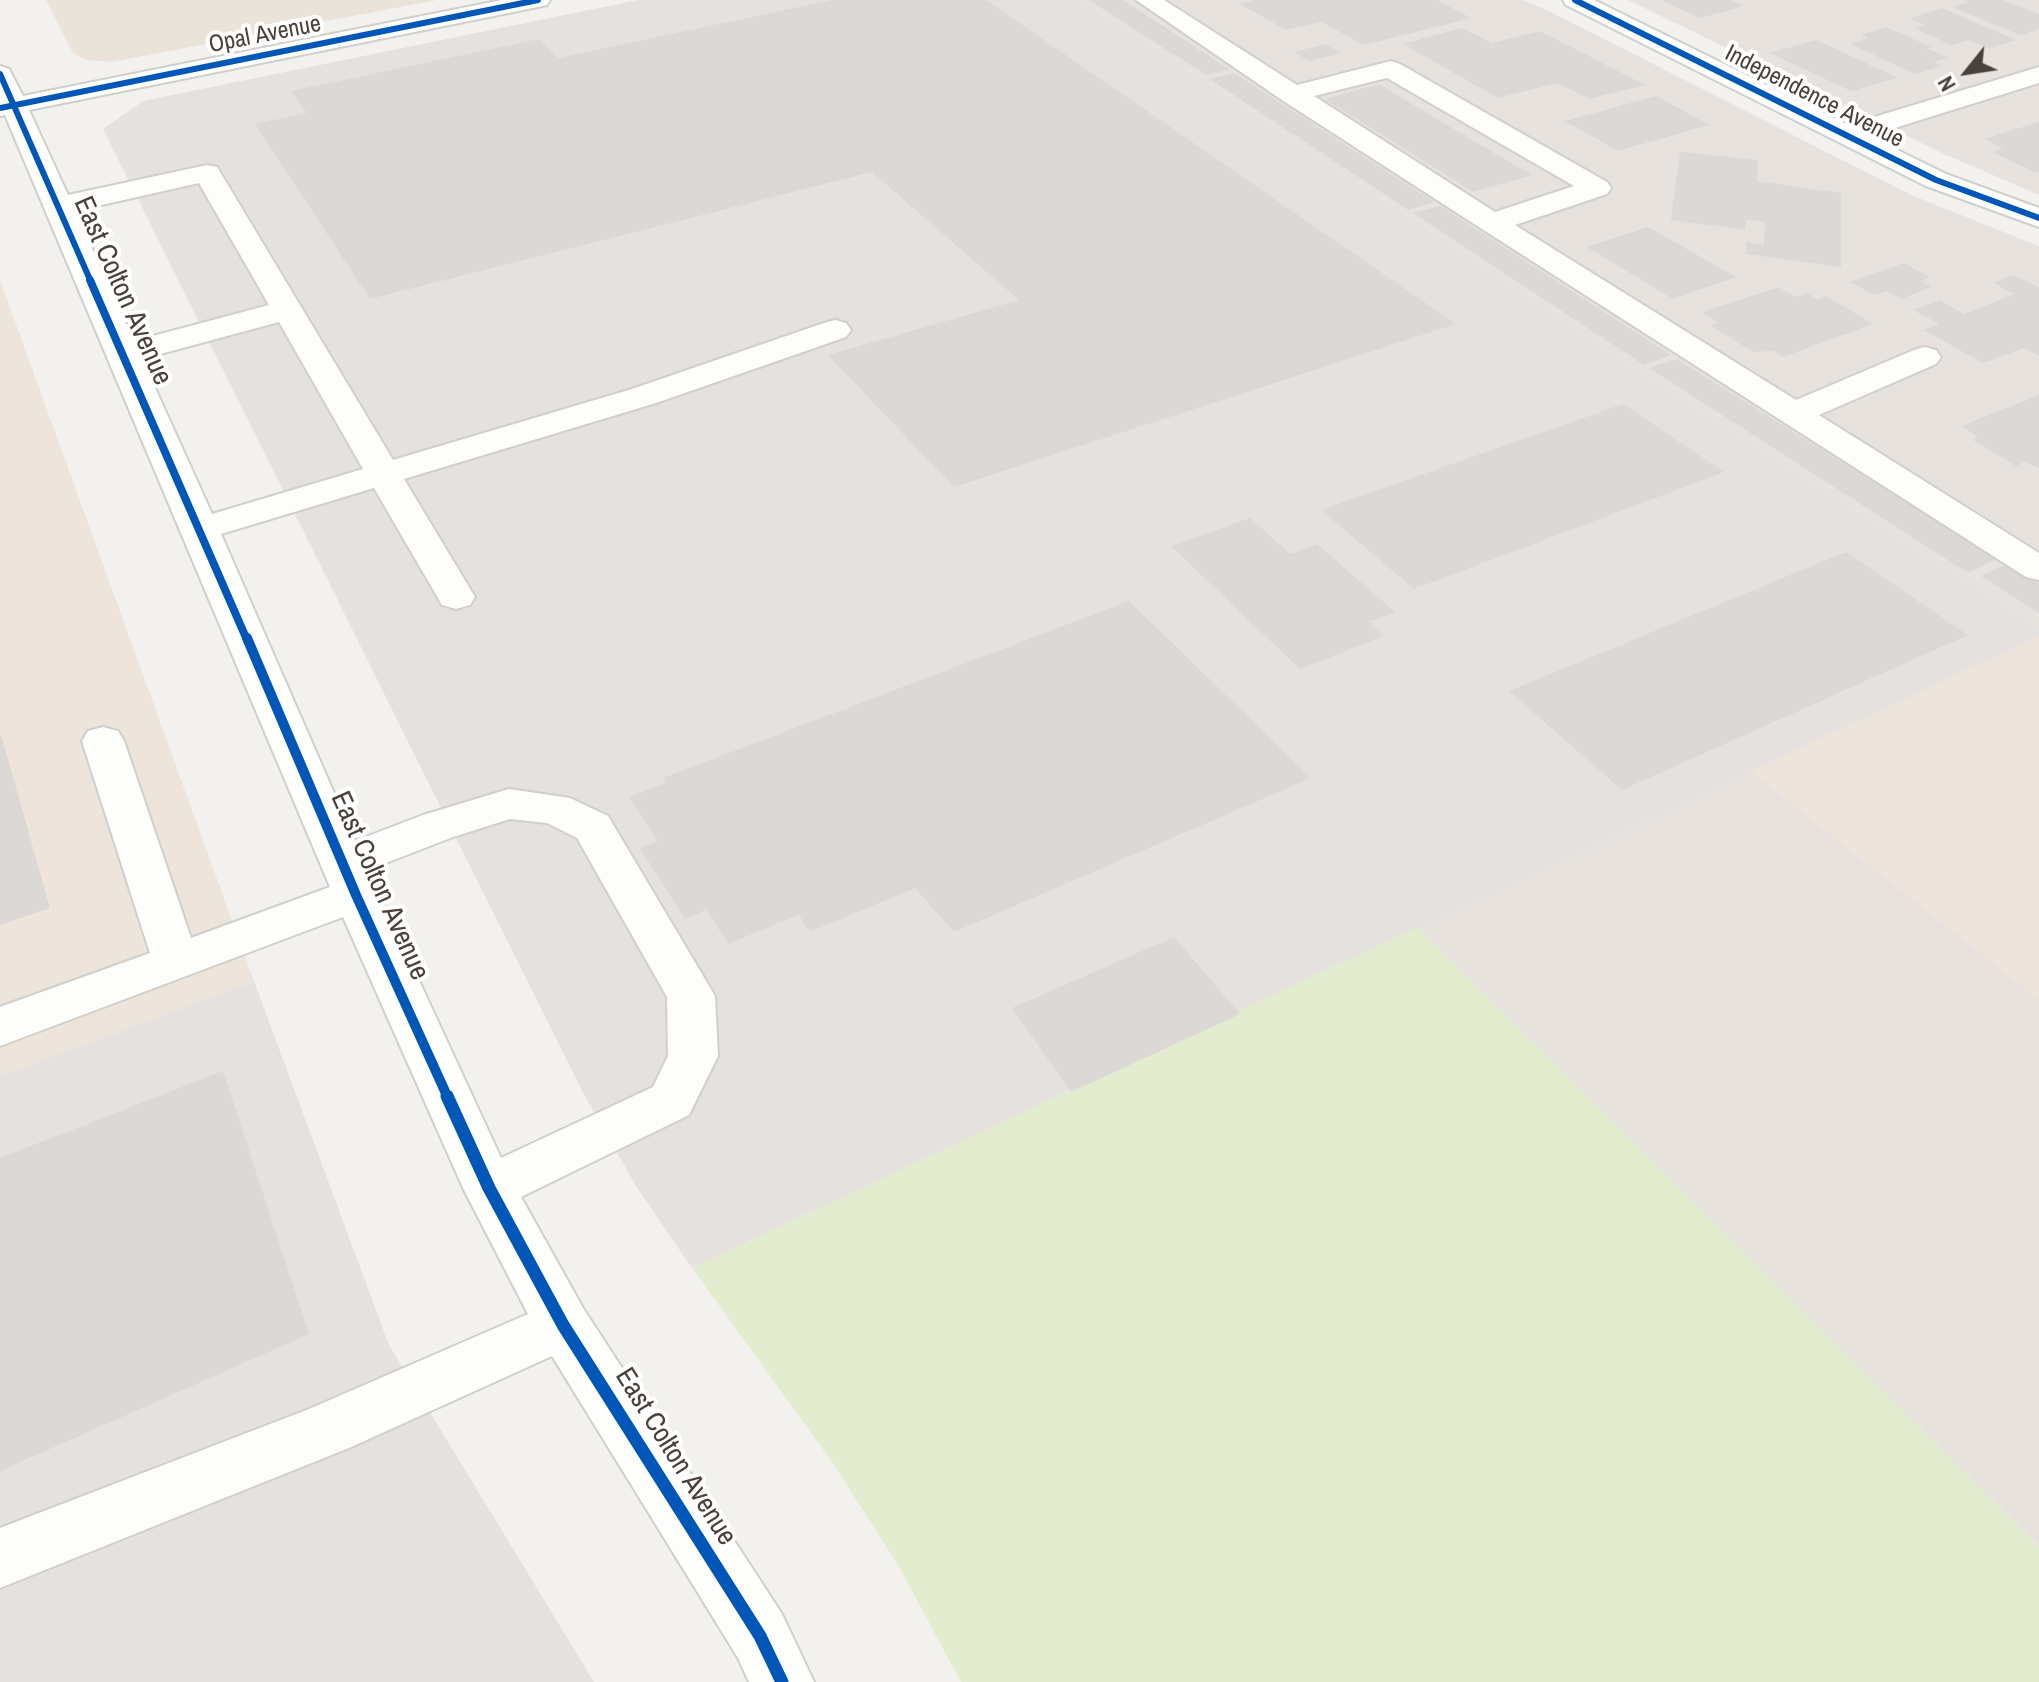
<!DOCTYPE html>
<html>
<head>
<meta charset="utf-8">
<style>
  body { margin:0 }
  #map { position:relative; width:2039px; height:1682px; overflow:hidden; background:#f3f1ee; font-family:"Archivo Narrow",sans-serif }
  canvas { display:block }
  .north { position:absolute; left:1927px; top:32px; width:80px; height:80px; -webkit-text-stroke:6px #fff; paint-order:stroke; rotate:240deg; font-size:22px; font-weight:700; line-height:32px; text-align:center; color:#4a413a }
  .north::after { content:''; display:block; margin:auto; width:28px; height:36px; background:#4a413a; clip-path:polygon(50% 0,100% 100%,50% 72%,0 100%) }
</style>
</head>
<body>
<div id="map">
<canvas width="2039" height="1682"></canvas>
<div class="north">N</div>
</div>
<script>
const ctx = document.querySelector('canvas').getContext('2d');
ctx.lineJoin = 'round';
function fillPath(path, color) {
  ctx.fillStyle = color;
  ctx.fill(path, 'evenodd');
}
function stroke(path, color, width, dash) {
  ctx.strokeStyle = color;
  ctx.lineWidth = width;
  ctx.lineCap = dash ? 'butt' : 'round';
  ctx.setLineDash(dash || []);
  ctx.stroke(path);
}
function label(font, color, halo, rows, align = 'center') {
  ctx.font = font + ' "Archivo Narrow",sans-serif';
  ctx.lineWidth = 8;
  ctx.setLineDash([]);
  ctx.textBaseline = 'middle';
  ctx.strokeStyle = halo;
  ctx.fillStyle = color;
  for (const [text, x, y, turn = 0] of rows) {
    ctx.save();
    ctx.translate(x, y);
    ctx.rotate((+turn || 0) * Math.PI / 180);
    ctx.textAlign = isNaN(turn) ? turn : align;
    if (halo) ctx.strokeText(text, 0, 0);
    ctx.fillText(text, 0, 0);
    ctx.restore();
  }
}
const residential = new Path2D(`
  M1082 0H1523L1551 12 1911 195 2039 246V628L1616 355Z
  M1628 0H2039V195L1944 154Z
  M1751 771 2039 999V1547L1417 927Z`);
const commercial = new Path2D(`
  M0 280 254 981 0 1076Z
  M2039 636V999L1751 771Z`);
const industrial = new Path2D(`
  M638 0H1082L1616 355 2039 628V636L692 1268 636 1186 581 1089 103 129 143 101Z
  M254 981 389 1345 594 1682H0V1076Z`);
const education = new Path2D(`
  M46 0H437L112 62 86 60 73 53Z`);
const green = new Path2D(`
  M1417 927 2039 1547V1682H961L898 1565 832 1462 692 1268Z`);
const building = new Path2D(`
  M832 0H986L1456 324 954 487 828 355 1019 300 872 172 370 299 255 124 307 113 291 91 539 39 558 58Z
  M1089 0H1123L1229 69 1206 75Z
  M1254 0H1437L1471 18 1363 45 1322 22 1286 30 1240 4Z
  M1661 0H1730L1744 6 1700 18Z
  M1964 0H2003L2039 14V29L2020 35 1951 7 1969 2Z
  M1942 8 2016 40 1988 48 1969 40 1951 45 1914 28 1925 25 1910 18Z
  M1886 27 1932 47 1926 48 1947 57 1934 62 1942 66 1915 74 1850 44 1868 38 1861 35Z
  M1462 28 1492 43 1540 31 1645 85 1589 99 1557 83 1498 98 1403 44Z
  M1816 40 1823 43 1898 78 1851 91 1770 53Z
  M1325 44 1341 53 1309 61 1294 52Z
  M1234 73 1378 166 1434 202 1408 210 1210 79Z
  M1379 84 1472 140 1532 175 1473 192 1325 99Z
  M1656 96 1709 125 1618 151 1565 121Z
  M2039 122V172L2036 173 1993 152 2003 149 1984 139Z
  M1680 152 1758 160 1757 181 1841 193V267L1746 254V242L1764 245 1765 222 1746 219 1745 230 1671 220Z
  M1440 206 1671 355 1644 365 1413 213Z
  M1648 227 1736 277 1673 299 1587 247Z
  M1904 263 1930 277 1920 281 1931 287 1901 299 1886 291 1875 295 1849 282Z
  M2013 275 2039 287V356L2024 348 1983 363 1924 330 1939 324 1913 310 1940 300 1964 314 2015 294 1993 283Z
  M1779 287 1795 297 1807 293 1818 300 1826 296 1873 324 1783 357 1774 351 1753 352 1710 325 1718 322 1702 312Z
  M1677 359 1996 559 1968 573 1649 368Z
  M2039 395V468L2024 462 2016 466 1973 440 1978 437 1961 426Z
  M1623 404 1724 472 1414 589 1321 510Z
  M1250 518 1290 554 1317 544 1395 612 1368 622 1384 636 1300 669 1171 546Z
  M1846 552 1968 635 1622 790 1509 691Z
  M2007 564 2039 584V613L1981 576Z
  M1129 601 1311 778 954 932 915 888 810 932 799 915 728 944 707 910 685 919 640 848 658 841 629 797 666 783 663 778Z
  M1 735 50 908 0 925V736Z
  M1174 937 1240 1014 1071 1092 1012 1008Z
  M223 1071 309 1334 0 1471V1158Z`);
const minor = new Path2D(`
  M502 0H550L547 5 538 7 29 110 68 195 207 165 217 167 393 460 632 389 824 323 835 320 846 323 851 330 846 337 656 403 404 479 475 597 470 605 456 609 442 605 374 488 221 534 355 841 423 815 509 789 570 798 608 816 715 996 718 1056 689 1115 521 1197 583 1308 782 1614 814 1682H749L738 1658 552 1356 349 1448 0 1588V1528L309 1409 528 1314 463 1188 343 917 0 1046V1007L150 953 82 741 88 731 103 727 118 731 124 741 191 938 330 887 5 115 0 116V66L9 69 23 96ZM199 183 269 305 134 341 75 211ZM279 322 363 469 212 514 142 359ZM510 819 547 823 577 838 667 997 668 1056 653 1087 501 1158 368 870 453 837Z
  M1136 0H1164L1297 85 1391 61 1400 64 1607 182 1611 188 1607 194 1515 225 1796 400 1914 350 1925 347 1936 350 1941 357 1936 364 1819 415 2039 553V580L2026 577 1482 229 1282 100ZM1387 78 1574 186 1495 212 1314 96Z
  M1563 0H1594L1848 125 2039 67V83L1869 136 1946 174 2039 208V227L1926 186 1566 5Z`);
const cyclewayFar3 = new Path2D(`
  M1575 0 1936 180 2039 218
  M0 74 91 282
  M0 108 538 0`);
const cyclewayFar2 = new Path2D(`
  M90 280 247 640`);
const cyclewayFar1 = new Path2D(`
  M247 638 356 895 448 1098`);
const cycleway = new Path2D(`
  M447 1096 489 1188 563 1325 760 1636 782 1682`);
const farStreetnames = [
  ["Opal Avenue",265,35,-11],
  ["Independence Avenue",1814,97,27]
];
const streetNames = [
  ["East Colton Avenue",122,291,66],
  ["East Colton Avenue",379,886,66],
  ["East Colton Avenue",675,1457,58]
];
fillPath(residential, '#e7e2dd');
fillPath(commercial, '#ede4dc');
fillPath(industrial, '#e5e1de');
fillPath(education, '#e9e3da');
fillPath(green, '#e4ecd0');
fillPath(building, '#dbd8d5');
stroke(minor, '#d1cfcc', 4);
fillPath(minor, '#fdfdfc');
stroke(cyclewayFar3, '#0057b8', 6);
stroke(cyclewayFar2, '#0057b8', 8);
stroke(cyclewayFar1, '#0057b8', 10);
stroke(cycleway, '#0057b8', 13);
label('24px', '#4a413a', '#fff', farStreetnames);
label('28px', '#4a413a', '#fff', streetNames);
</script>
</body>
</html>
